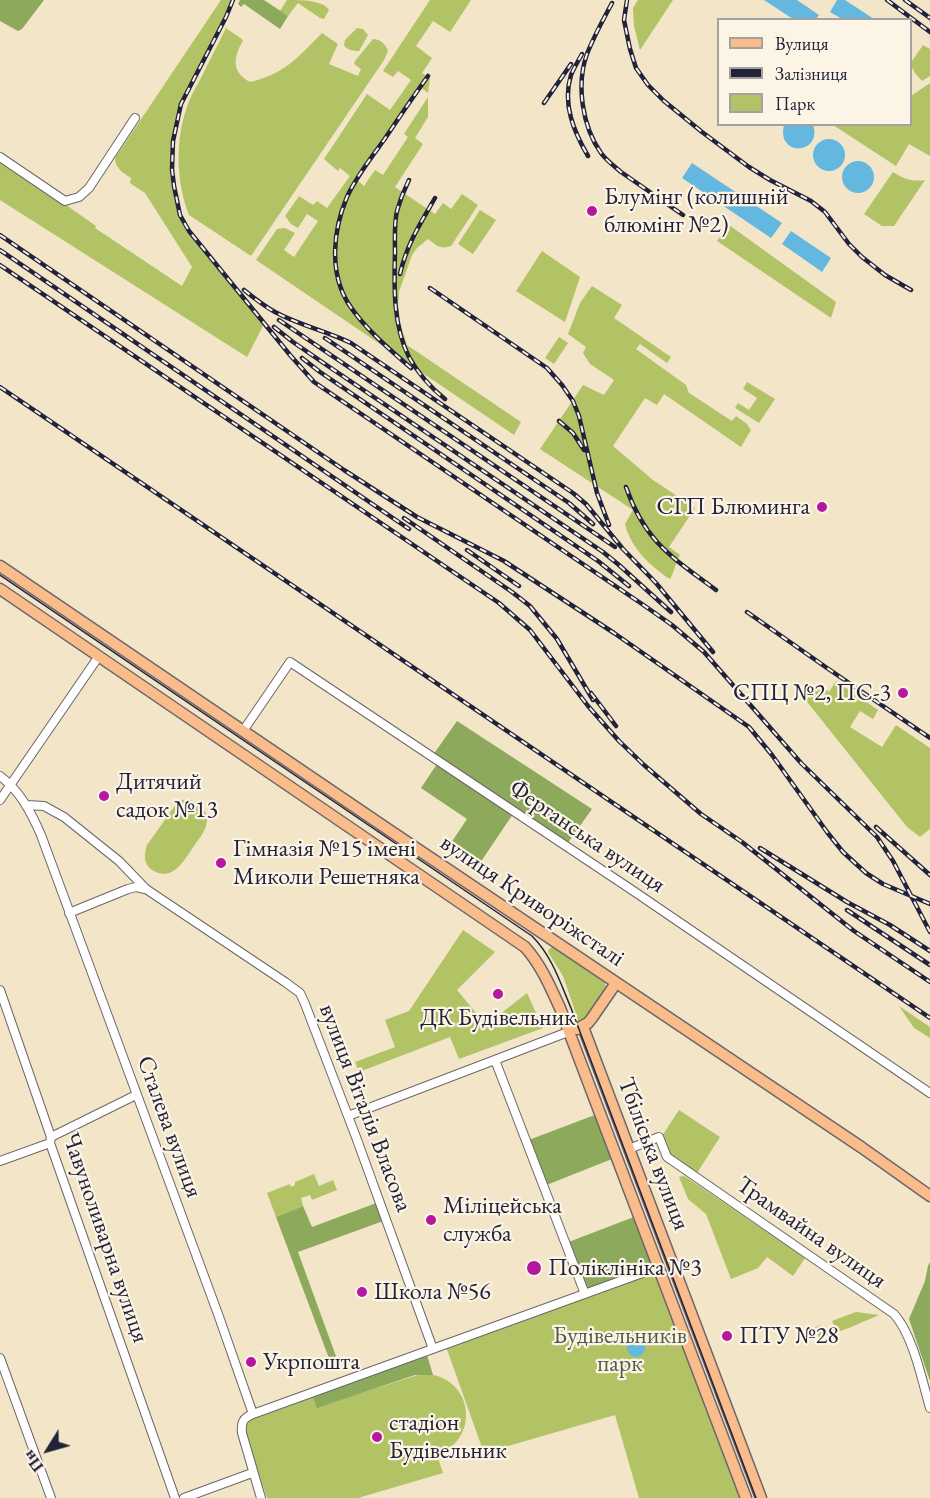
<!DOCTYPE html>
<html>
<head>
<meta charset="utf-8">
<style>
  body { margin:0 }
  #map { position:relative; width:930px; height:1498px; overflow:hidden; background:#f2e5c8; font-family:"EB Garamond",serif }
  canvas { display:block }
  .legend { position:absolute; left:717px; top:18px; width:195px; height:108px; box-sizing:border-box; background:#fcf5e5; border:2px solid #a5a1a1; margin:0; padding:8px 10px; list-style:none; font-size:18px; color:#22223b }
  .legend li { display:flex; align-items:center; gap:12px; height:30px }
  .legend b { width:30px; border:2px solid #a5a1a1 }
  .north { position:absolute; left:18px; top:1420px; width:60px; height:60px; -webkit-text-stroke:4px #fcf5e5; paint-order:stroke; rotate:233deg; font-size:16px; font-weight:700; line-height:24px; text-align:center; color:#22223b }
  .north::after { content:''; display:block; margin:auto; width:21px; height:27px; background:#22223b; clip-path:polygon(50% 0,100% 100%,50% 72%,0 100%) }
</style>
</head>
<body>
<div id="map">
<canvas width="930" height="1498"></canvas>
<ul class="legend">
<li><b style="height:8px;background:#f9bc8a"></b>Вулиця</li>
<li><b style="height:8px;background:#22223b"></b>Залізниця</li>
<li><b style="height:16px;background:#b2c366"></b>Парк</li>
</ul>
<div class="north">Пн</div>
</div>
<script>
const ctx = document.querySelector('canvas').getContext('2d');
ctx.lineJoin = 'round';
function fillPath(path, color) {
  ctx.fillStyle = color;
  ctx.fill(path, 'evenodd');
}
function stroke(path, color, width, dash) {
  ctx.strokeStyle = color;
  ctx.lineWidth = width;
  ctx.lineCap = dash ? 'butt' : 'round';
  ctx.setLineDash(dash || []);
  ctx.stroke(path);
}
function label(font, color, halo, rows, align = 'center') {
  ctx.font = font + ' "EB Garamond",serif';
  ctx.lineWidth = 4.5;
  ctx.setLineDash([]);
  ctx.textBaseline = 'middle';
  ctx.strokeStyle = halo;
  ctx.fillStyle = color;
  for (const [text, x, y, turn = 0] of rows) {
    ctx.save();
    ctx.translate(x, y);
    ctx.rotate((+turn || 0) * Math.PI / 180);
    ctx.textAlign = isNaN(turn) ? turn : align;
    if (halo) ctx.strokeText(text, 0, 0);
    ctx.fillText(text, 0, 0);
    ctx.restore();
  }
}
const green = new Path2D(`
  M221 0H233L226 17 181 104 173 141 172 169 174 186 180 215 189 230 264 324 247 357 0 200V157L65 201 69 207 96 226 95 228 182 286 192 267 145 193 130 183 131 178C124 173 115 169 115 158Z
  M287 0C301 0 323 0 329 10L324 19 320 18 298 3 288 16 280 11Z
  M430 0H471L450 32 433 21 416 46 432 58 422 73 430 78 428 93 420 87 357 180 364 186 375 170 383 175 408 137 404 134 428 97V117L415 138 423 144 395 187 435 214 443 203 451 209 462 194 478 205 451 246C439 250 437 245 428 239L417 248 412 255 399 292 398 305 400 323 407 345 521 422 514 435 256 260 277 229 285 228 295 233 284 250 294 257 318 221 307 214 298 228 291 224 285 216 297 199 299 196 313 205 317 201 327 208 350 176 340 168 338 171 324 159 367 94 390 110 411 80 398 71 393 77 383 71Z
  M638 0H673L640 50 634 26 633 8Z
  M226 28 243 40C234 57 230 71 250 82 285 74 298 57 322 33L338 44 329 64 358 76 361 69 354 64 355 61 373 39C380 39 386 44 388 51L384 60 251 256 189 215C176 181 175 141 187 107 190 97 196 87 201 78 209 61 218 45 226 28Z
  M357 28 363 29 368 35 359 51C354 51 346 50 344 45L345 40Z
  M923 45 930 49V76L922 81 915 73 910 64Z
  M930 83V156L909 144 896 166 833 125 910 124 911 96Z
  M893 172C904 179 912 182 925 180L894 226H882L864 214Z
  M480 210 496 220 473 254 458 244Z
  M729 225 836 302 831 318 717 241Z
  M542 251 580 277 565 322 516 291Z
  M592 286 622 305 614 318 671 357 667 363 640 344 636 349 686 385 689 393 732 421 736 416 747 424 751 430 741 447 664 394 657 405 645 398 613 446 653 480 695 508 669 547 680 555C675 563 675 571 670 579 651 567 630 547 625 524L633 510 540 449 583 385 604 395 614 380 590 364 583 353 586 347 568 334 580 303Z
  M559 337 568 343 554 364 545 358Z
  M747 382 775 399 759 423 735 408 738 403 749 410 757 398 743 389Z
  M836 681 878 710 873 719 860 711 850 727 882 747 896 725 930 748V829L920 837 907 827 804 698 818 683 829 692Z
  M182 800C197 798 211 811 206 826 204 833 198 840 194 846 184 860 173 883 152 870 143 864 144 854 147 845L174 807Z
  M463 930 495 952 457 990 486 1025 527 993 543 1028 459 1059 450 1037 359 1072 355 1062 395 1047 385 1020 409 1011Z
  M552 947H555L604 980 606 987 584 1021 579 1023 563 976 548 952 549 949Z
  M899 1006 930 1027V1038L914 1028Z
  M679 1110 720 1137 697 1173 669 1154 662 1136Z
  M314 1174 319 1186 333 1180 337 1190 312 1200 310 1195 301 1198 303 1206 276 1217 267 1193 290 1184 291 1187 295 1185V1182Z
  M683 1176 686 1177 805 1258 793 1276 767 1257 758 1268 731 1279 706 1214 688 1199 679 1177Z
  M659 1267 746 1498H639L615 1415 484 1453 445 1344Z
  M856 1312 879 1315 849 1328 819 1338 815 1327 821 1325V1330L824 1333H831L835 1327 832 1321Z
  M421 1374C471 1372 484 1437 437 1455L443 1473 358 1498H267L244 1430 247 1420 312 1395 317 1407Z`);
const forest = new Path2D(`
  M0 0H44L22 29 18 31 0 21Z
  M240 0H264L288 16 280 29 244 4 241 7 238 4Z
  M457 721 592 809 567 844 433 755Z
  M437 764 513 814 480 863 451 843 467 819 421 788Z
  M600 1113 617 1157 544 1186 526 1141Z
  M379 1202 386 1220 298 1252 337 1359 330 1361 276 1217 303 1206 312 1227Z
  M639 1215 659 1267 585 1294 566 1243Z
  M930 1262V1381L909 1319 925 1281 928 1266Z
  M427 1355 433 1375H415L317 1408 312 1395Z`);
const water = new Path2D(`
  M764 0H797L819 15 816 19H793Z
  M837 0H845L874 19H842L830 12Z
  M784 125H813C823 154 776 158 784 125Z
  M813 155a16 16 0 1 1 32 0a16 16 0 1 1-32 0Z
  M842 177a16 16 0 1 1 32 0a16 16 0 1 1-32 0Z
  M692 163 782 223 771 238 682 178Z
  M791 231 831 258 822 272 782 244Z
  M627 1348a9 9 0 1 1 18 0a9 9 0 1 1-18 0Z`);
const minor = new Path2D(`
  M0 157 65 201 79 197 89 188 135 118
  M243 731 290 662 632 890 930 1093
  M0 776C20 791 31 812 41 835L218 1314 253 1414C243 1418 241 1422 242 1433L261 1498
  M0 800 99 656
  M27 805 44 806 64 817 119 861 146 889 285 982 300 993 305 1004 356 1137 433 1349
  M69 913 128 889 136 887 145 889
  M0 990 51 1137 50 1143 175 1498
  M495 1060 585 1294
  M348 1116 568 1032
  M51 1137 136 1095
  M629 1149 659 1137 667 1157 894 1314C913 1335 922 1380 930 1408
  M0 1161 50 1143
  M0 1358 51 1498
  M253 1414 659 1267
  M184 1498 252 1473`);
const major = new Path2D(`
  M0 566 389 830 861 1147 930 1196
  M0 589 525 947C541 965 550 986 560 1008L746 1498
  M583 1027 761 1498
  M577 1029 588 1023 592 1018 616 983`);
const tram = new Path2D(`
  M0 575 532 936C552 956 560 982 571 1008L756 1498`);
const rail = new Path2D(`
  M233 0 226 17 181 104 173 141 172 169 174 186 180 215 189 231 290 355 314 382 642 604 672 625 704 652 801 763 877 837 893 861 930 932
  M627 0 624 20 630 49 636 68 648 85 664 101 702 132 749 167 770 180 811 201 825 212 849 244 862 257 885 275 911 290
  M887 0 930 32
  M905 0 930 18
  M612 3C603 20 594 36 587 54 576 84 582 126 601 153 606 160 614 166 621 172L683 215
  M582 54C578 61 574 68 571 75 562 104 574 132 588 156
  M544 103 571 64
  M409 180C404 190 400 200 397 211 394 224 395 238 395 252 394 286 393 326 409 357 418 373 431 388 445 399
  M0 235 344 470 417 517 504 561 614 633 749 727 772 755 827 832 843 852 866 873 883 884 930 904
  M0 250 409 529
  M0 265 499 603 530 630 588 706 619 741 644 765 701 814 742 842 854 931 930 982
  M400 274C407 244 420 224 435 198
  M430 288 547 368 562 385 573 401 579 416 597 493 609 525
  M244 290C254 298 264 306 275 312 299 325 326 331 351 343L573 493 586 504 623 549 656 583 713 652
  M279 320 615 547
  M274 327 293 342 325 364 603 552 619 565 671 612
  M325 338 569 503 593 524
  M302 358 320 372 598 561 629 586
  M411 368C389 349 364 328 348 303 329 272 333 230 347 197 356 177 371 158 384 140 398 119 413 97 428 76
  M0 387 930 1018
  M559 421 573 433 584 450
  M626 487C645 542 672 557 716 590
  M404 518 512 592 530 606 557 639 593 700
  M467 550 519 586
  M747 612 827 668 930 738
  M591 693 616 726
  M876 827 930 875
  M760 848 847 902 890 925 930 951
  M847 910 930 965`);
const markers = [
  [592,211,6,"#b5179e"],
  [822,507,6,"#b5179e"],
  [903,693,6,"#b5179e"],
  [104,796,6,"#b5179e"],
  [221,863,6,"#b5179e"],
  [498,994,6,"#b5179e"],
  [431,1220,6,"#b5179e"],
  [534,1268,8,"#b5179e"],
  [362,1292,6,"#b5179e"],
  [727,1336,6,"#b5179e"],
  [251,1362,6,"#b5179e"],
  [377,1437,6,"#b5179e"]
];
const poiNames = [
  ["Блумінг (колишній",604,197],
  ["блюмінг №2)",604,225],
  ["СГП Блюминга",810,507,"right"],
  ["СПЦ №2, ПС-3",891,693,"right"],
  ["Дитячий",116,782],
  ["садок №13",116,810],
  ["Гімназія №15 імені",233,849],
  ["Миколи Решетняка",233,877],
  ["ДК Будівельник",498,1018,"center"],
  ["Міліцейська",443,1206],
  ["служба",443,1234],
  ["Поліклініка №3",548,1268],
  ["Школа №56",374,1292],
  ["ПТУ №28",739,1336],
  ["Укрпошта",263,1362],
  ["стадіон",389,1423],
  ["Будівельник",389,1451]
];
const streetNames = [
  ["Ферганська вулиця",587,837,34],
  ["вулиця Криворіжсталі",532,901,34],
  ["вулиця Віталія Власова",365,1108,69],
  ["Сталева вулиця",169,1127,70],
  ["Тбіліська вулиця",653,1154,69],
  ["Трамвайна вулиця",811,1233,35],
  ["Чавуноливарна вулиця",105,1238,71]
];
const parkNames = [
  ["Будівельників",620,1336],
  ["парк",620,1364]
];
fillPath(green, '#b2c366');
fillPath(forest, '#8da95b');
fillPath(water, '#64b8e0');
stroke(minor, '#6b666c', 10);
stroke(major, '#6b666c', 13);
stroke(minor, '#fff', 8);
stroke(major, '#f9bc8a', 10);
stroke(tram, '#22223b', 1.5);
stroke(rail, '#22223b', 4.5);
stroke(rail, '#fcf5e5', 2, [7]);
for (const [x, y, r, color] of markers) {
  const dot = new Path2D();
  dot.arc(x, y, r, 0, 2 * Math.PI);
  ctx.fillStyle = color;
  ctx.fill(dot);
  stroke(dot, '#fcf5e5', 2);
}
label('24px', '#22223b', '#fcf5e5', poiNames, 'left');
label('24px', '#22223b', '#fcf5e5', streetNames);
label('24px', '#545a4a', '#fcf5e5', parkNames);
</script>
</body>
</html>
